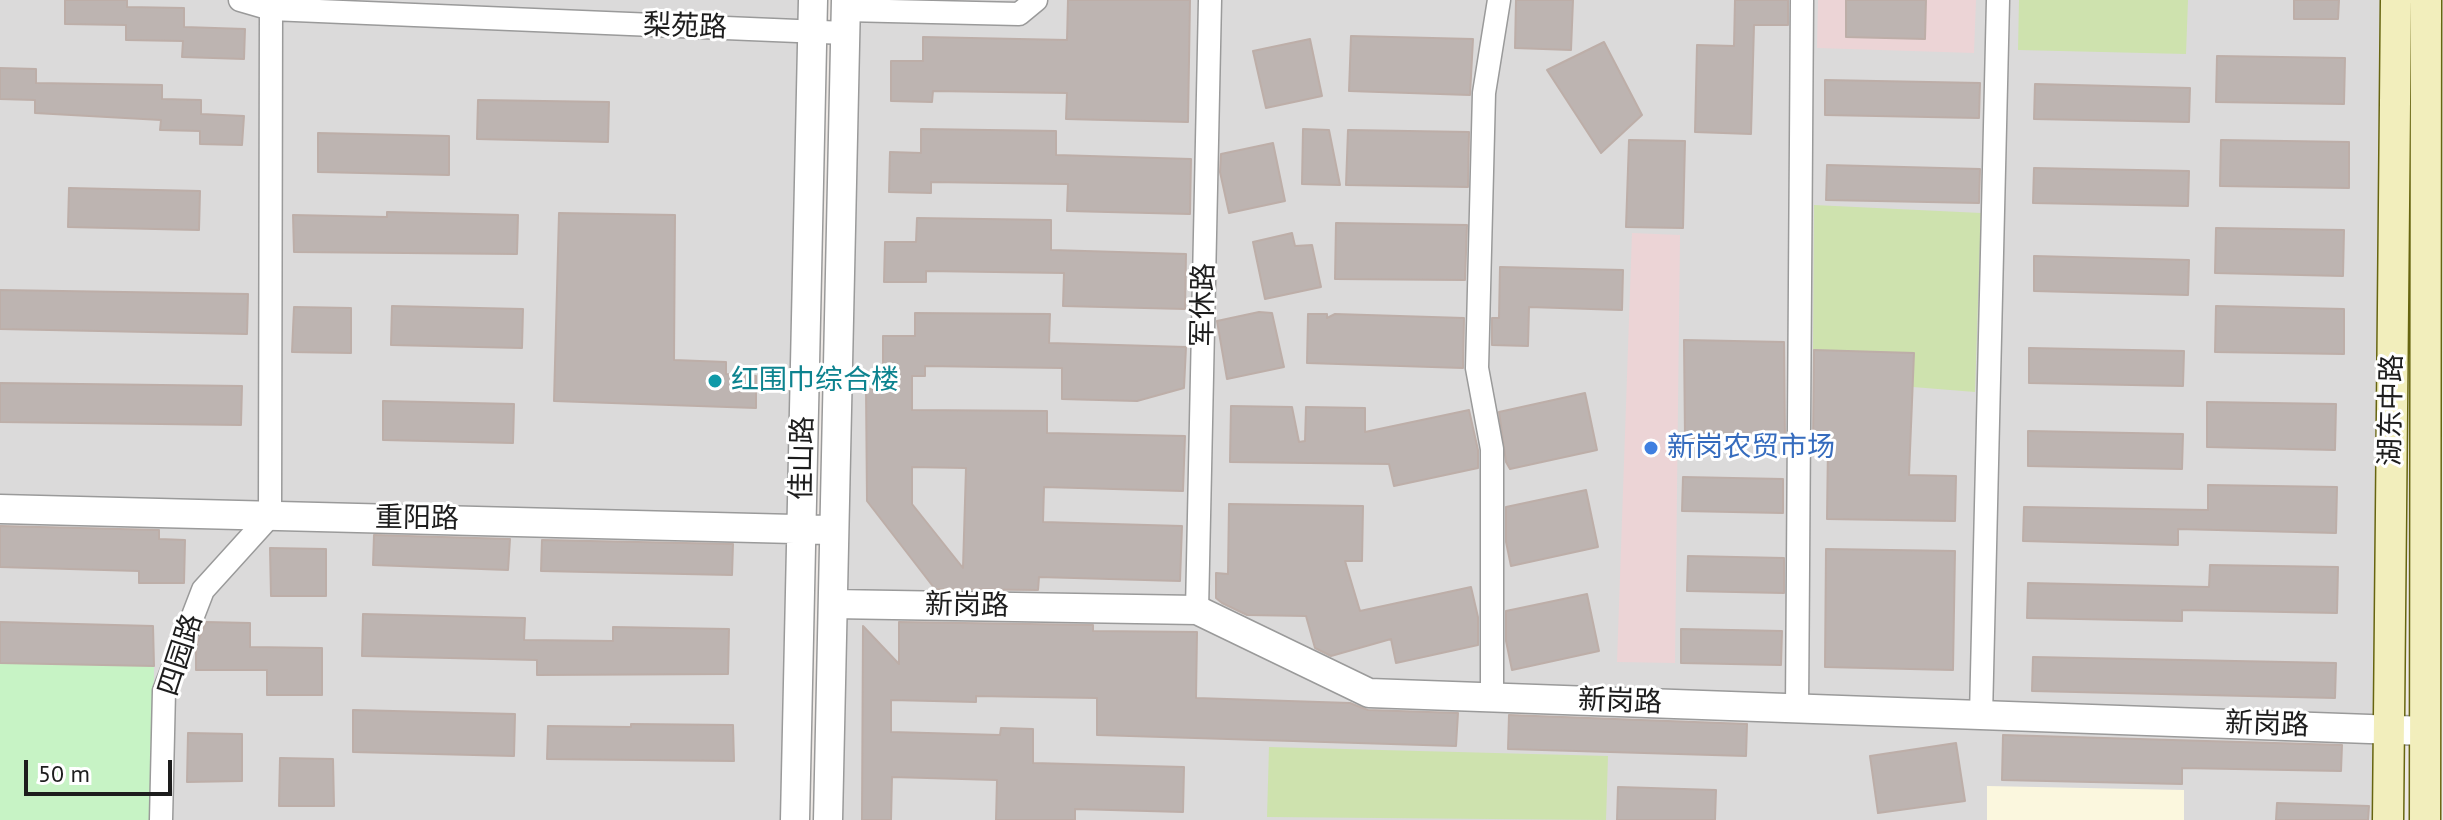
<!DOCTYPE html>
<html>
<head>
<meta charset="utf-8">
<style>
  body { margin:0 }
  #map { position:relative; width:2443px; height:820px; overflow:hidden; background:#ede8e4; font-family:"PT Sans",sans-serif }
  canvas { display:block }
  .scale { position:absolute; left:24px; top:760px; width:148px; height:36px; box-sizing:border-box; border:4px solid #1d1d1d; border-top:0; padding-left:10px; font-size:24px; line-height:28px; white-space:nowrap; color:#1d1d1d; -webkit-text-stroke:6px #fff; paint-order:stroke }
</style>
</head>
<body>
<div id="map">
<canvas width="2443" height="820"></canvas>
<div class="scale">50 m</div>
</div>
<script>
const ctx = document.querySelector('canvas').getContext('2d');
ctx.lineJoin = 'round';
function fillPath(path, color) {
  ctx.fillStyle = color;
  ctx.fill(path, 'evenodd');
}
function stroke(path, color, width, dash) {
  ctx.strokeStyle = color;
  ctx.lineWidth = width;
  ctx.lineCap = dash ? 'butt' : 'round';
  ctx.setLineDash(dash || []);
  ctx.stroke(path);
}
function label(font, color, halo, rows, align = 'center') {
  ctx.font = font + ' "PT Sans","Noto Sans SC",sans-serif';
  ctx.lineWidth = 6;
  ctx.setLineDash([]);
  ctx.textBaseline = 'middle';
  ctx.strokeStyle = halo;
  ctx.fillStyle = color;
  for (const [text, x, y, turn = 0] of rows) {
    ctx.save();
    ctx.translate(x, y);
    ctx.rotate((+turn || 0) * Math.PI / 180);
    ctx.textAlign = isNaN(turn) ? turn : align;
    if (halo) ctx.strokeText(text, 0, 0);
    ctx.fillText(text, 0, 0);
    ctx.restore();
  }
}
const residential = new Path2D(`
  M0 0H816L795 820H0Z
  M846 0H2397L2388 820H830Z`);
const commercial = new Path2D(`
  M1818 0H1976L1974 53 1817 48Z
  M1632 233 1680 235 1675 663 1617 662Z`);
const education = new Path2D(`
  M1987 786 2184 790V820H1987Z`);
const grass = new Path2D(`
  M2019 0H2188L2186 54 2018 50Z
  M1814 205 1981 213 1975 392 1913 387V353L1813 350Z
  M1269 747 1608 756 1606 820 1267 817Z`);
const park = new Path2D(`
  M0 663 154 666 153 820H0Z`);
const building = new Path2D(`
  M65 0H127V7L184 8V27L245 29 244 59 182 57 183 41 126 40V25L65 24Z
  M1068 0H1190L1188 122 1066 119 1067 93 933 91 932 102 891 101V61H923V37L1067 40Z
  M1516 0H1573L1571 50 1515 48Z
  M1735 0H1788V25H1754L1751 134 1695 132 1697 45 1734 46Z
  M1846 0H1926L1925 39 1846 37Z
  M2294 0H2339L2338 19H2294Z
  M1351 36 1473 39 1470 95 1349 91Z
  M1310 39 1322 96 1266 108 1253 51Z
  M1604 42 1642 115 1601 153 1547 70Z
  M2217 56 2345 58 2344 104 2216 102Z
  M0 68 36 69V83L162 85V99L201 100V114L244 116 242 145 200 144V131L160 130 161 120 35 113V100L0 99Z
  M1825 80 1980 83 1979 118 1825 115Z
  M2035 84 2190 88 2189 122 2034 119Z
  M478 100 609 102 608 142 477 139Z
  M921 129 1056 131V155L1191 159 1190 214 1067 211 1068 184 931 182V193L889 192 890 152 921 153Z
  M1303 129 1329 130 1340 185 1302 184Z
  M1348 130 1469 132 1468 187 1346 185Z
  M318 133 449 136V175L318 172Z
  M1629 140 1685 141 1683 228 1626 227Z
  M2221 140 2349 142V188L2220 186Z
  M1273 143 1285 201 1229 213 1220 172 1221 154Z
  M1827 165 1980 169 1979 203 1826 200Z
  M2034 168 2189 171 2188 206 2033 203Z
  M69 188 200 191 199 230 68 227Z
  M387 212 518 215 517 254 294 252 293 215 387 217Z
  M559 213 675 215 674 360 726 362V374L756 376V408L554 401Z
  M917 218 1051 220V250L1186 254 1185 309 1063 306 1064 273 926 271V282H884L885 242H916Z
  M1336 223 1467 225 1465 280 1335 279Z
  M2216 228 2344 230 2343 276 2215 273Z
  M1292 233 1295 246 1312 245 1321 287 1265 299 1253 242Z
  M2034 256 2189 260 2188 295 2034 291Z
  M1500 267 1623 270 1622 310 1529 307 1528 346 1492 345V318H1499Z
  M0 290 248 294 247 334 0 329Z
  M392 306 523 309 522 348 391 345Z
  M2216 306 2344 309V354L2215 352Z
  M294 307 351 308V353L292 352Z
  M1259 312 1272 313 1284 367 1227 379 1217 321Z
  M915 313 1050 314 1049 343 1186 347 1184 388 1137 401 1062 399V368L925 366V376H912V410L1047 411V433L1185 436 1183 491 1044 487 1043 522 1182 526 1180 581 1039 577 1038 590 935 589 867 501 866 389H883V336H915ZM912 467 966 468 963 568 912 504Z
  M1308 314H1327V318L1335 314 1464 318 1463 368 1307 363Z
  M1684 340 1784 342 1785 440 1685 438Z
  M2029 348 2184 351 2183 386 2029 383Z
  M1814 350 1914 353 1909 475 1956 476 1955 521 1827 519 1828 444 1813 443Z
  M0 383 242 386 241 425 0 422Z
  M1585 393 1597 450 1510 469 1506 462 1499 412Z
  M383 401 514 404 513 443 383 440Z
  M2207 402 2336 404 2335 450 2207 447Z
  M1231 406 1292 407 1299 442 1305 441 1306 407 1365 408V432L1469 410 1478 450V468L1394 486 1389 464 1230 462Z
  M2028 431 2183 434 2182 469 2028 466Z
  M1683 477 1783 479V513L1682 511Z
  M2208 485 2337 487 2336 533 2178 529V545L2023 541 2024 507 2208 510Z
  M1586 490 1598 547 1511 566 1506 542V507Z
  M1229 504 1363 506 1362 561H1345L1360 611 1471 587 1478 617V645L1396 663 1391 639 1331 656 1315 648 1306 616 1247 615 1222 603 1216 598V573L1228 574Z
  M0 526 159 530V539L185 540 184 583H139V571L0 567Z
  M374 535 510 539 508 570 373 565Z
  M542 540 733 544 732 575 541 571Z
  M270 548 326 549V596H271Z
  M1826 549 1955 551 1953 670 1825 667Z
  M1688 556 1784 558V593L1687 591Z
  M2210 565 2338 567 2337 613 2182 610V621L2027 618 2028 583 2209 587Z
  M1587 594 1599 651 1512 670 1506 641V611Z
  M363 614 525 618 524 640 613 641V627L729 629 728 674 537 675V660L362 656Z
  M0 622 153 626 154 666 0 663Z
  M206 622 250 623V647L322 648V695H267V670H196V646Z
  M899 622 1093 625V631L1197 632 1196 698 1350 703 1368 710 1458 713 1456 746 1097 735V698L976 696V702L891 700V732L1000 735 1001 728 1033 729V763L1184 767 1183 812 1075 809V820H996L997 780 892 777 891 820H862L863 626 899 664Z
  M1681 629 1782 631 1781 665 1681 663Z
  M2033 657 2336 663 2335 698 2032 691Z
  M353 710 515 714 514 756 353 752Z
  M1509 715 1747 724 1746 756 1508 749Z
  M631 724 733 725 734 761 547 759 548 726 631 727Z
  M188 733 242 734V781L187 782Z
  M2003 735 2342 745 2341 771 2182 768V784L2002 780Z
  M1956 743 1965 801 1878 813 1870 756Z
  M280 758 333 759 334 806H279Z
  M1618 787 1716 790 1715 820H1617Z
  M2277 803 2369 806 2368 820H2276Z`);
const minor = new Path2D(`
  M240 0 271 9 845 33
  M845 10 1019 14 1036 0
  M1197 610 1210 0
  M1492 697V449L1477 368 1484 93 1499 0
  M1797 709 1802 0
  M1981 716 1998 0
  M161 820 164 691 203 590 270 516 271 9`);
const tertiary = new Path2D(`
  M0 509 834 530
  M833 604 1197 610 1369 693 2425 731
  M795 820 813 0
  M828 820 846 0`);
const secondary = new Path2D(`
  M2388 820 2396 0
  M2425 820 2426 0`);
const markers = [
  [715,381,8,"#0f9aa8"],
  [1651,448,8,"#3f7fe0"]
];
const streetNames = [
  ["梨苑路",685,27,2],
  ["军休路",1204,305,-89],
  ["湖东中路",2392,410,-89],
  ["佳山路",803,458,-89],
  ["重阳路",417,519,1],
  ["新岗路",967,606,1],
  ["四园路",181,655,-72],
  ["新岗路",1620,702,2],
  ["新岗路",2267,725,2]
];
const cultureNames = [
  ["红围巾综合楼",731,381]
];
const shopNames = [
  ["新岗农贸市场",1667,448]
];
fillPath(residential, '#dbdada');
fillPath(commercial, '#ecd4d6');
fillPath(education, '#fbf7de');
fillPath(grass, '#cee2ae');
fillPath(park, '#c7f3c5');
fillPath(building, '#bdb4b1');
stroke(building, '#bdaea8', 2);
stroke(minor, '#9a9a9a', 25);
stroke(tertiary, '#9a9a9a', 31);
stroke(secondary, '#676510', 33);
stroke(minor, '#fff', 22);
stroke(tertiary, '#fff', 28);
stroke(secondary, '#f2eebc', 30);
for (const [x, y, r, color] of markers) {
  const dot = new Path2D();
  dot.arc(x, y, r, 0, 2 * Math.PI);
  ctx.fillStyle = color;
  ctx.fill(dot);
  stroke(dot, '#fff', 3);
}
label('28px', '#1d1d1d', '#fff', streetNames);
label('28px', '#0d838f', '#fff', cultureNames, 'left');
label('28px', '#366cbe', '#fff', shopNames, 'left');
</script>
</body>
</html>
